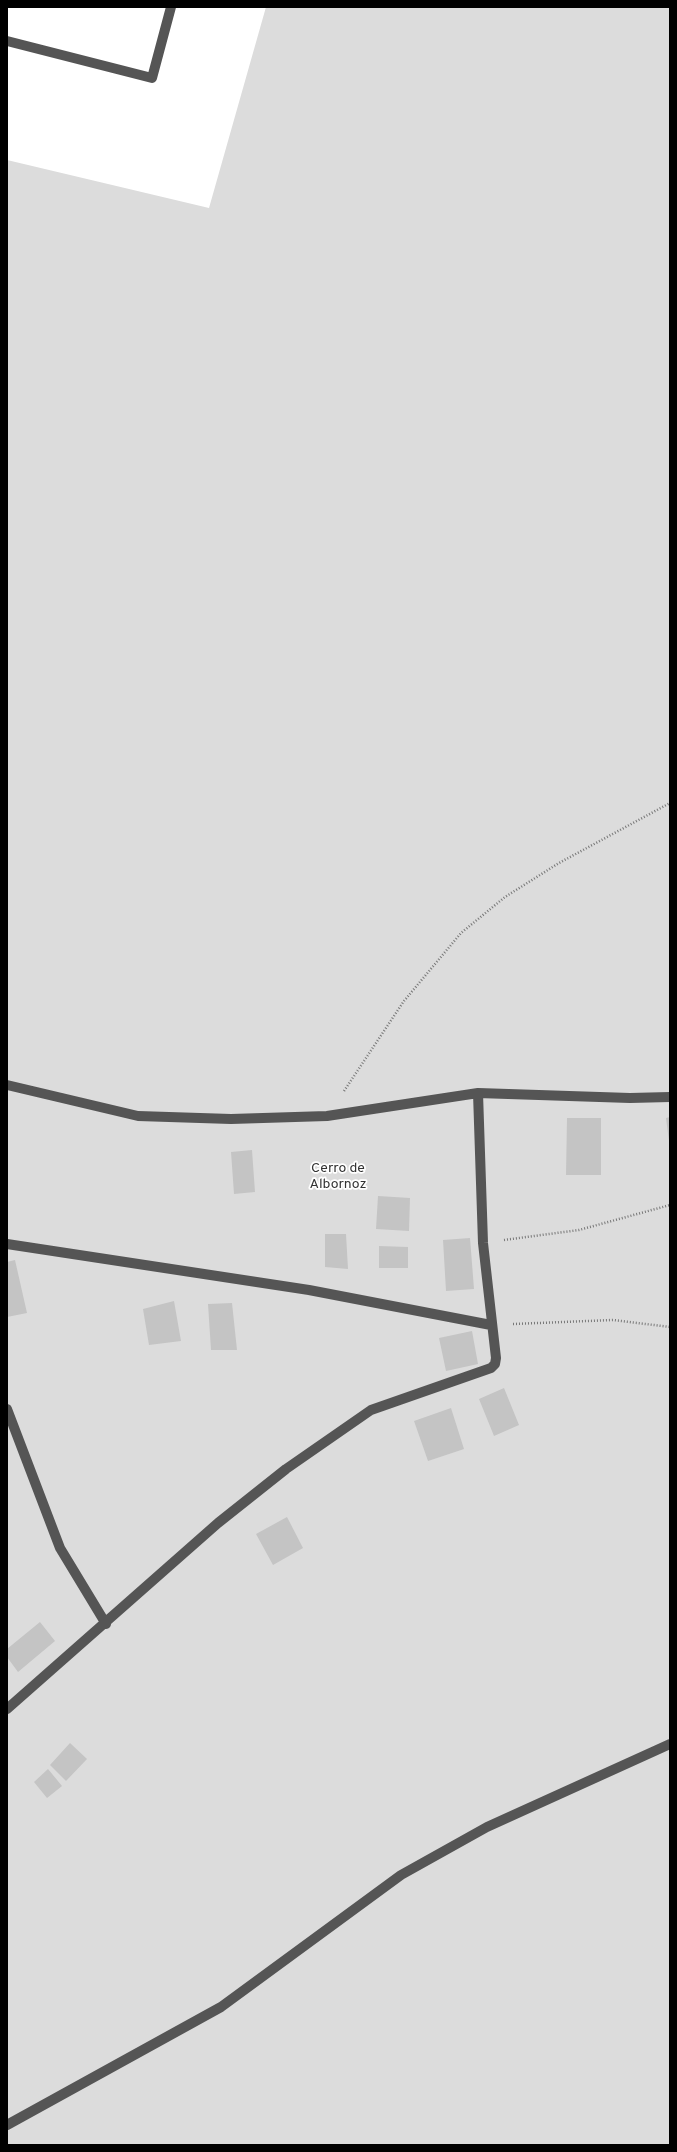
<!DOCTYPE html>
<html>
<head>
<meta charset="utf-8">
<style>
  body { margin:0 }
  #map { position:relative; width:677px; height:2152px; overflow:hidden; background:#fff; font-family:Overpass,sans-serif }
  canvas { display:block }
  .frame { position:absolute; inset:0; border:8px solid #000; pointer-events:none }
</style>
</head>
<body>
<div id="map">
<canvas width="677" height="2152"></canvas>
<div class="frame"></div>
</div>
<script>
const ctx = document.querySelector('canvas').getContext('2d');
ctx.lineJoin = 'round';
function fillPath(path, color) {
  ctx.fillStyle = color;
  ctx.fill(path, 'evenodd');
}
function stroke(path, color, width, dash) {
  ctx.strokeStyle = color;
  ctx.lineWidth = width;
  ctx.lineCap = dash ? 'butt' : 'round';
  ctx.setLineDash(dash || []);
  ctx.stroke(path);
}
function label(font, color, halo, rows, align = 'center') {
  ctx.font = font + ' Overpass,sans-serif';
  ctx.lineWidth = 3.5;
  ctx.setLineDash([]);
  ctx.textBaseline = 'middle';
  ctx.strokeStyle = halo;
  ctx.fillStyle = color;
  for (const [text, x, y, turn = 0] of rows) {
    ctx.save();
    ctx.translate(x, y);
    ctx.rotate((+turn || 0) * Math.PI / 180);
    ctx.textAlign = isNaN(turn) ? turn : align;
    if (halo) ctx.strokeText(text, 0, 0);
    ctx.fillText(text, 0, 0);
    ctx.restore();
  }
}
const green = new Path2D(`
  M266 7H670V2145H7V160L209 208Z`);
const building = new Path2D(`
  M670 1117V1141H669L666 1118Z
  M567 1118H601V1175H566Z
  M252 1150 255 1192 234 1194 231 1152Z
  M378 1196 410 1198 409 1231 376 1229Z
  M325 1234H346L348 1269 325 1267Z
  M470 1238 474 1289 446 1291 443 1240Z
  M379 1246 408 1247V1268H379Z
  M15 1260 27 1313 7 1317V1262Z
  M174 1301 181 1341 149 1345 143 1309Z
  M232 1303 237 1350H211L208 1304Z
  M472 1331 478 1364 446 1371 439 1338Z
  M504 1388 519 1425 494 1436 479 1399Z
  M451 1408 464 1449 428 1461 414 1421Z
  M287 1517 303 1548 273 1565 256 1534Z
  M40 1622 55 1641 18 1672 7 1657V1649Z
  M70 1743 87 1759 66 1781 50 1765Z
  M48 1769 62 1786 47 1798 34 1782Z`);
const path = new Path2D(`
  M344 1091 404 1001 461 933 505 897 559 863 670 803
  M504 1240 579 1230 670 1205
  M513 1324 613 1320 670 1327`);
const minor = new Path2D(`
  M7 41 152 78 171 7
  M7 1085 138 1116 231 1119 327 1116 478 1093 630 1098 670 1097
  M7 1244 309 1290 491 1325
  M7 1409 60 1548 106 1624
  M7 1709 218 1523 286 1469 371 1410 491 1368 495 1364 496 1358 483 1243 478 1093
  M7 2125 221 2007 401 1875 487 1827 670 1744`);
const parkNames = [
  ["Cerro de",338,1169],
  ["Albornoz",338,1185]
];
fillPath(green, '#dcdcdc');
fillPath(building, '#c4c4c4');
stroke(path, '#777', 2.5, [1, 2]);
stroke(minor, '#555', 10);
label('14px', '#333', '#fff', parkNames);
</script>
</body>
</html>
